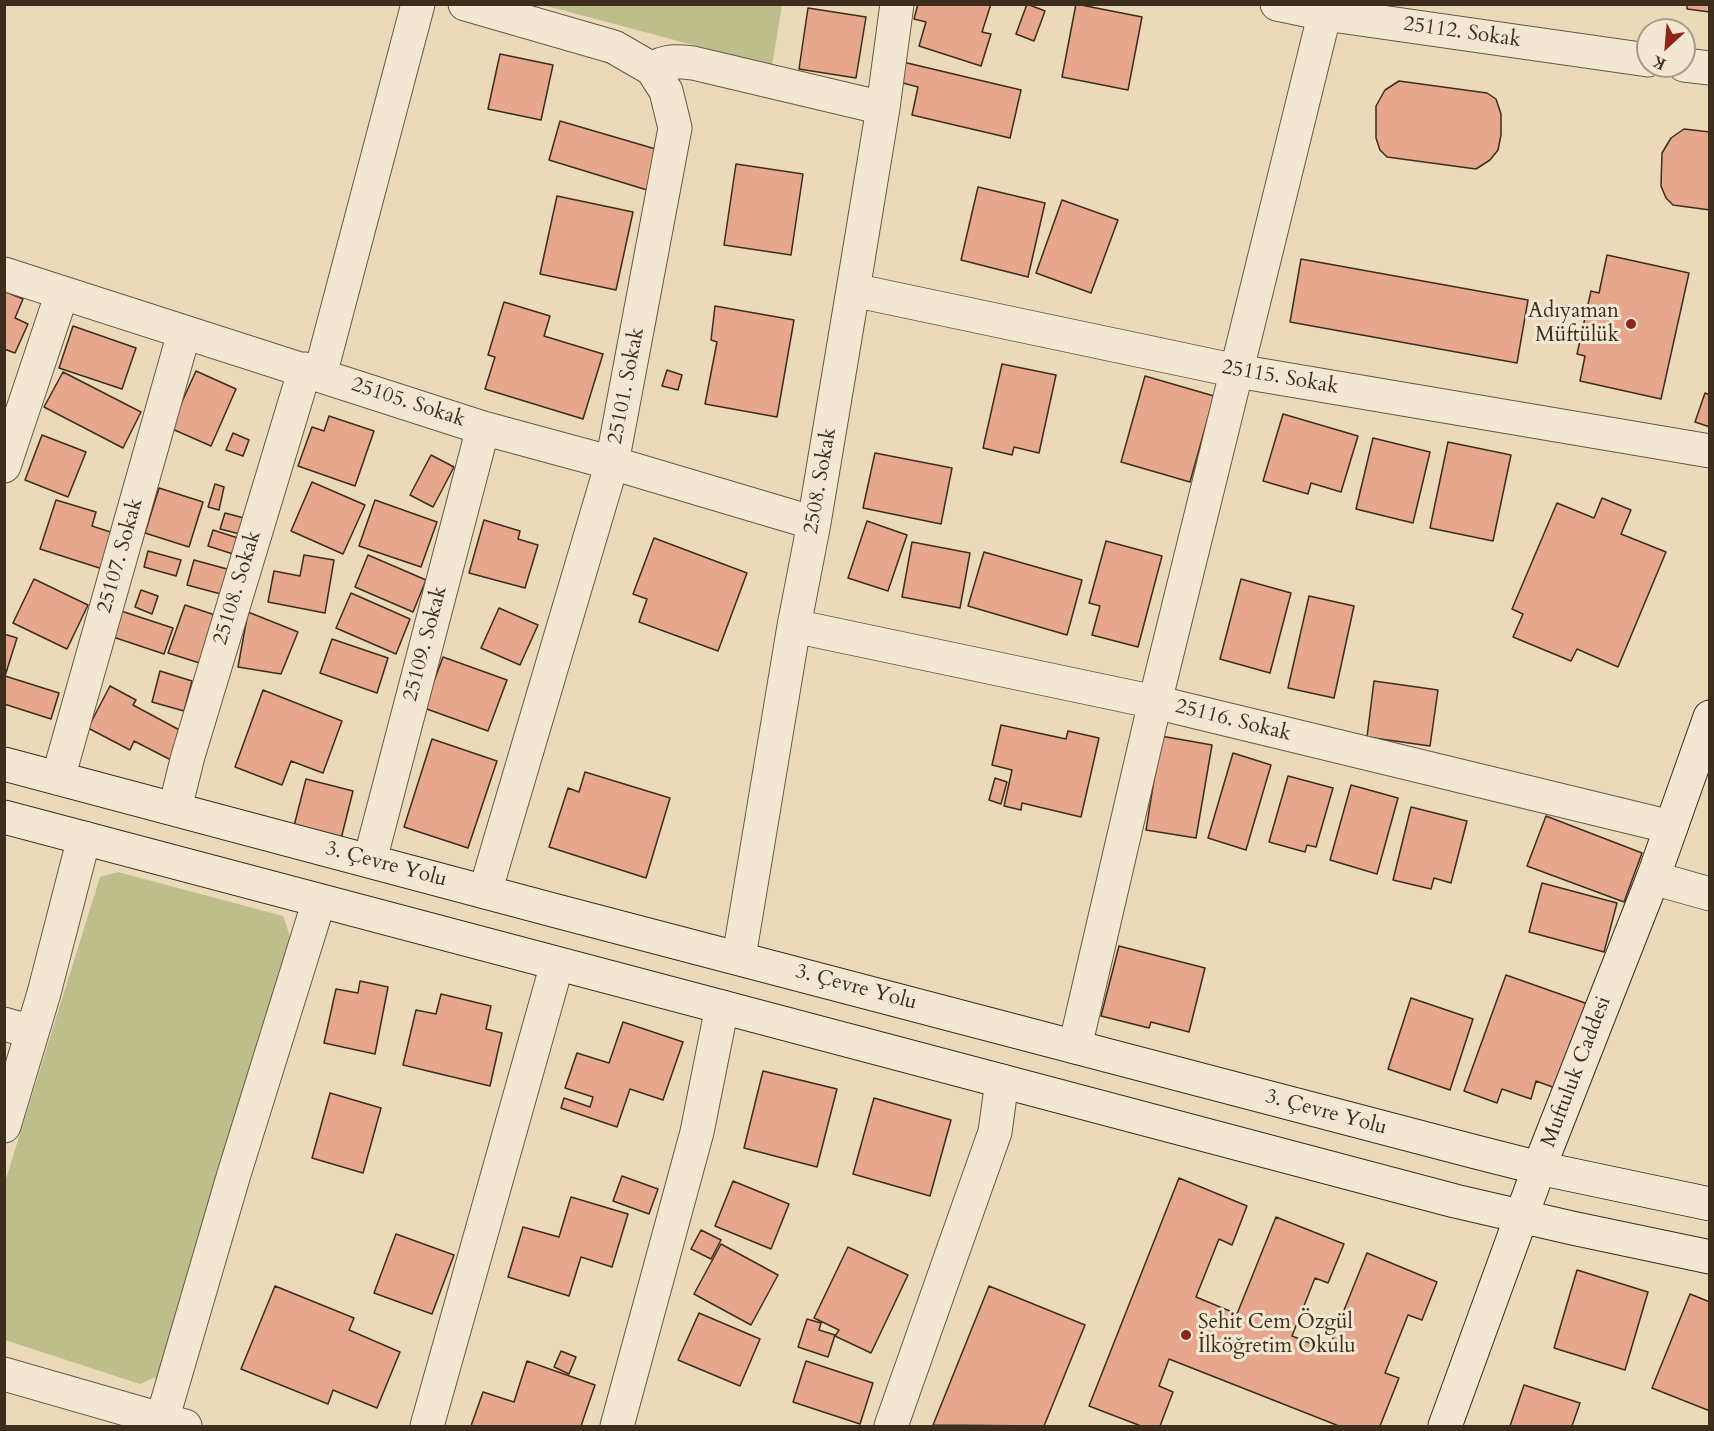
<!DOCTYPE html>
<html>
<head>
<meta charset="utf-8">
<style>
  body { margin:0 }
  #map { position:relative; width:1714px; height:1431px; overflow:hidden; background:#ebdab9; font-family:Cardo,serif }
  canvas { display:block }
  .frame { position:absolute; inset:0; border:6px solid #3c2d1d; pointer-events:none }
  .north { position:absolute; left:1636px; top:18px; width:60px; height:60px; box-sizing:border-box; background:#f2e7d2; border:2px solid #a99d8a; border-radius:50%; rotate:206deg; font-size:16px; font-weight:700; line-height:24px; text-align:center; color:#3c2d1d }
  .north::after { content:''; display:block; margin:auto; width:21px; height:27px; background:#8f2418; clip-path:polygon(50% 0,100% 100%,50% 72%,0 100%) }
</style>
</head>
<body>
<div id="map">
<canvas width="1714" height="1431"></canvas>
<div class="frame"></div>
<div class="north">K</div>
</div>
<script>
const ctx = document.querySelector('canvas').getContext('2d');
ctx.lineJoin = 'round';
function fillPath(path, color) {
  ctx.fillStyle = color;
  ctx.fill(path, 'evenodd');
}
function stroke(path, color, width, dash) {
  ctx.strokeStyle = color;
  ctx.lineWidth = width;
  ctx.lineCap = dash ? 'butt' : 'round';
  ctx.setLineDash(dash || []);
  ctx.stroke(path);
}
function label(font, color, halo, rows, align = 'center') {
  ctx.font = font + ' Cardo,serif';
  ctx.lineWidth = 6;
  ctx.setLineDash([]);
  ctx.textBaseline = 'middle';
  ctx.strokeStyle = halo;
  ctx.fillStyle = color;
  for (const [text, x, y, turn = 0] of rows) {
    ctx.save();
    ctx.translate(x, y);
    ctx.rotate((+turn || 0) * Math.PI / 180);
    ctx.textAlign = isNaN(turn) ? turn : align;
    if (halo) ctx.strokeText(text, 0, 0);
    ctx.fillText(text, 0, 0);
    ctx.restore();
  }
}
const green = new Path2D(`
  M543 5H782L772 66Z
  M118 872 283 916 291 939 163 1374 140 1384 5 1340V1182L100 877Z`);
const building = new Path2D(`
  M918 4H991L982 32 991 34 981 66 919 46 926 22 914 19Z
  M1027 4 1045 11 1034 41 1016 34Z
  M1076 4 1142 17 1128 90 1062 77Z
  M1687 4H1710V12L1687 9Z
  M808 8 866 17 856 78 799 69Z
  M500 54 553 65 541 120 488 109Z
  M903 62 1021 90 1010 138 912 115 918 87 899 82Z
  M1399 81 1487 93 1496 99 1501 114V135L1498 150 1490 160 1476 169 1387 157 1380 150 1376 138V106L1385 90Z
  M560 121 659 150 647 190 549 160Z
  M1684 129 1710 132V210L1673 205 1666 198 1661 186 1662 153 1671 138Z
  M736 164 803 174 791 255 724 245Z
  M978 187 1045 203 1028 277 961 260Z
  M557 196 633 212 616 290 540 274Z
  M1062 200 1118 220 1091 293 1036 273Z
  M1607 255 1689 273 1661 399 1580 381 1585 356 1577 354 1591 291 1599 293Z
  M1301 259 1528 300 1517 363 1290 322Z
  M4 291 23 299 15 318 28 324 15 353 4 349Z
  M504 302 550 316 544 336 603 354 583 419 485 389 495 357 488 355Z
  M715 306 794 320 777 417 705 404 717 342 711 340Z
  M73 326 136 348 122 389 59 368Z
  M1002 364 1056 375 1039 453 1014 447 1012 455 983 448Z
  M667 370 682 375 678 390 662 386Z
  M196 371 236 389 211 446 170 428Z
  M63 372 141 412 123 448 44 407Z
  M1145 376 1214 396 1190 482 1121 462Z
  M1705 393 1710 395V427L1695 422Z
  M1283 414 1358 436 1341 492 1311 483 1308 494 1263 481Z
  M329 416 374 431 355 486 298 466 312 427 324 431Z
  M233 433 249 440 243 456 226 450Z
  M42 435 86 452 68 497 25 480Z
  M1373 438 1430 452 1413 523 1356 509Z
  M1448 442 1511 455 1493 541 1430 528Z
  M875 453 952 468 941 524 863 508Z
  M431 455 454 467 433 507 410 495Z
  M312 482 365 505 343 554 291 531Z
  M215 484 224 487 219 510 208 507Z
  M159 488 203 502 189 547 145 533Z
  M1602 498 1631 510 1621 534 1666 552 1618 667 1577 649 1571 661 1513 637 1523 614 1512 609 1557 503 1594 518Z
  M56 500 96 512 92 526 123 536 112 572 40 549Z
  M375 500 437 522 421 567 359 546Z
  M225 513 248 519 244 535 220 529Z
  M484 520 520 531 518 539 538 545 525 588 469 573Z
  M867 521 907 535 888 591 848 578Z
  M213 530 238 538 233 554 208 546Z
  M654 538 747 573 718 651 639 622 647 599 633 594Z
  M1106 541 1162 556 1138 647 1092 635 1100 606 1089 603Z
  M912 542 970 553 960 608 902 597Z
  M148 551 181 560 176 576 144 567Z
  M984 552 1082 580 1067 635 968 606Z
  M304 555 334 560 325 613 268 602 274 571 300 576Z
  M368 555 426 580 413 612 355 587Z
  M194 560 238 572 232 597 187 585Z
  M34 579 88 605 67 649 13 623Z
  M1241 579 1291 593 1270 673 1220 659Z
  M141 590 158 596 152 614 135 607Z
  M351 593 410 619 396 654 336 628Z
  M1309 596 1354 606 1334 698 1288 688Z
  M185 605 224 618 209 666 168 653Z
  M499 608 538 625 520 665 481 648Z
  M118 610 173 628 164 654 110 636Z
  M248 612 298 632 281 674 238 667Z
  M4 634 17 638 5 676 59 693 51 719 4 704Z
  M332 639 388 658 377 693 320 673Z
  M443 657 507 680 488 731 424 708Z
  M160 671 192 681 184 711 152 702Z
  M1374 681 1438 690 1430 746 1367 737Z
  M110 686 136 700 133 705 187 734 173 761 134 741 130 750 88 728Z
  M263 690 342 721 323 773 291 761 282 785 235 767Z
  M1001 725 1066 739 1068 731 1099 738 1081 817 1022 803 1021 810 1004 806 1012 770 992 765Z
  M1161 736 1212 745 1196 838 1146 830Z
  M432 739 497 761 468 848 404 827Z
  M1233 753 1271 765 1246 850 1208 838Z
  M585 772 670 798 646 878 549 847 568 788 579 792Z
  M1288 776 1333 788 1316 847 1307 845 1305 852 1269 842Z
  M995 778 1007 782 1001 804 989 800Z
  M306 779 353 791 341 839 294 826Z
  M1351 785 1398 798 1377 874 1330 860Z
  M1411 807 1467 821 1451 883 1434 878 1431 889 1393 880Z
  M1546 816 1642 853 1624 902 1527 866Z
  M1542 883 1617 903 1604 952 1529 932Z
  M1119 946 1205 968 1189 1032 1151 1022 1149 1028 1101 1016Z
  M1506 975 1588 1004 1558 1089 1536 1081 1531 1099 1502 1089 1497 1103 1464 1091Z
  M360 981 388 987 375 1054 324 1043 336 989 358 993Z
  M441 994 491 1006 486 1029 502 1033 490 1086 403 1065 416 1010 436 1014Z
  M1411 998 1473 1019 1450 1090 1388 1069Z
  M623 1022 683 1042 663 1100 630 1089 617 1127 561 1108 564 1098 590 1107 593 1097 565 1088 577 1053 609 1063Z
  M763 1071 837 1089 817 1167 744 1148Z
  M330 1093 381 1108 363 1173 312 1158Z
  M874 1098 951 1120 930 1196 853 1174Z
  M622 1176 658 1189 649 1214 613 1201Z
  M1179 1178 1247 1206 1232 1245 1219 1239 1196 1297 1237 1314 1276 1217 1344 1244 1328 1283 1315 1278 1292 1336 1328 1350 1367 1253 1437 1282 1422 1320 1408 1315 1385 1373 1399 1378 1380 1426H1339L1169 1359 1159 1386 1173 1392 1160 1426H1141L1089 1406Z
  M733 1181 789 1204 771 1249 715 1226Z
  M571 1197 628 1214 612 1267 581 1257 569 1296 508 1277 523 1227 559 1237Z
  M701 1230 721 1240 711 1259 691 1249Z
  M396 1234 454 1255 432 1314 374 1293Z
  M721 1244 778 1275 751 1325 694 1294Z
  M848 1247 908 1275 871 1353 835 1336 839 1330 814 1318Z
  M1577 1270 1648 1292 1625 1370 1554 1348Z
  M275 1286 354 1318 349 1330 400 1352 377 1408 333 1390 328 1404 241 1369Z
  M989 1286 1085 1325 1044 1426 933 1425Z
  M1690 1294 1710 1302V1411L1652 1388Z
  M699 1313 760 1339 740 1386 678 1360Z
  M807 1319 821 1323 819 1330 835 1335 828 1357 798 1347Z
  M561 1351 576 1357 569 1374 554 1367Z
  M527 1361 595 1385 581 1426H471L483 1392 514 1402Z
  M806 1361 873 1383 860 1424 793 1402Z
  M1524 1385 1580 1403 1572 1426H1510Z`);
const street = new Path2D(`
  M465 4 614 47 652 69 666 91 675 128 612 463 485 892
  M1277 4 1325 14 1648 60
  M1684 65 1710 68
  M652 69C666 60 676 61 693 63L883 108
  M4 274 483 428 612 463 814 523
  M853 290 1237 371 1710 451
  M320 375 418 4
  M4 466 62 293
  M794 626 1155 702 1671 827
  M58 778 184 333
  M175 808 188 756 305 369
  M370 860 483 428
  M1653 878 1710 894
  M739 957 794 626 814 523 853 290 883 108 897 4
  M4 1024 32 1032
  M1075 1047 1155 702 1327 4
  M4 1126 44 993 84 838
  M4 1374 185 1426
  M162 1420 234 1174 319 901
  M427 1426 557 964
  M617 1426 697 1132 722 1007
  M891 1426 995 1132 1002 1081`);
const secondary = new Path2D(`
  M4 764C494 896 985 1023 1476 1152L1539 1168 1710 1204
  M4 817 1455 1201 1572 1228 1710 1257
  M1445 1426 1539 1168 1653 878 1710 717`);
const markers = [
  [1631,324,6,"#8f2418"],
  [1186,1335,6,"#8f2418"]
];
const streetNames = [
  ["25112. Sokak",1462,33,8],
  ["25115. Sokak",1280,378,10],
  ["25101. Sokak",627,386,-79],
  ["25105. Sokak",408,403,18],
  ["2508. Sokak",821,481,-80],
  ["25107. Sokak",121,556,-74],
  ["25108. Sokak",238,588,-73],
  ["25109. Sokak",426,644,-75],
  ["25116. Sokak",1233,721,14],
  ["3. Çevre Yolu",386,865,15],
  ["3. Çevre Yolu",856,988,15],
  ["Muftuluk Caddesi",1577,1072,-69],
  ["3. Çevre Yolu",1326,1113,15]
];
const poiNames = [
  ["Adıyaman",1619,312],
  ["Müftülük",1619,336],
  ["Şehit Cem Özgül",1198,1323,"left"],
  ["İlköğretim Okulu",1198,1347,"left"]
];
fillPath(green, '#bdbe8b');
fillPath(building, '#e7a78d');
stroke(building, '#3c2d1d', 1.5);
stroke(street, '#685844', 35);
stroke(secondary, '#3c2d1d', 35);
stroke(street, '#f2e7d2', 33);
stroke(secondary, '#f2e7d2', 33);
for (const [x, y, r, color] of markers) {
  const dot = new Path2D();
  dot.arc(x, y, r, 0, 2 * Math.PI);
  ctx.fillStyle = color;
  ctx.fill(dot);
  stroke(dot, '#f2e7d2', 2);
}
label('21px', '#3c2d1d', '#f2e7d2', streetNames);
label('21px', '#3c2d1d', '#f2e7d2', poiNames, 'right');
</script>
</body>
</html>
